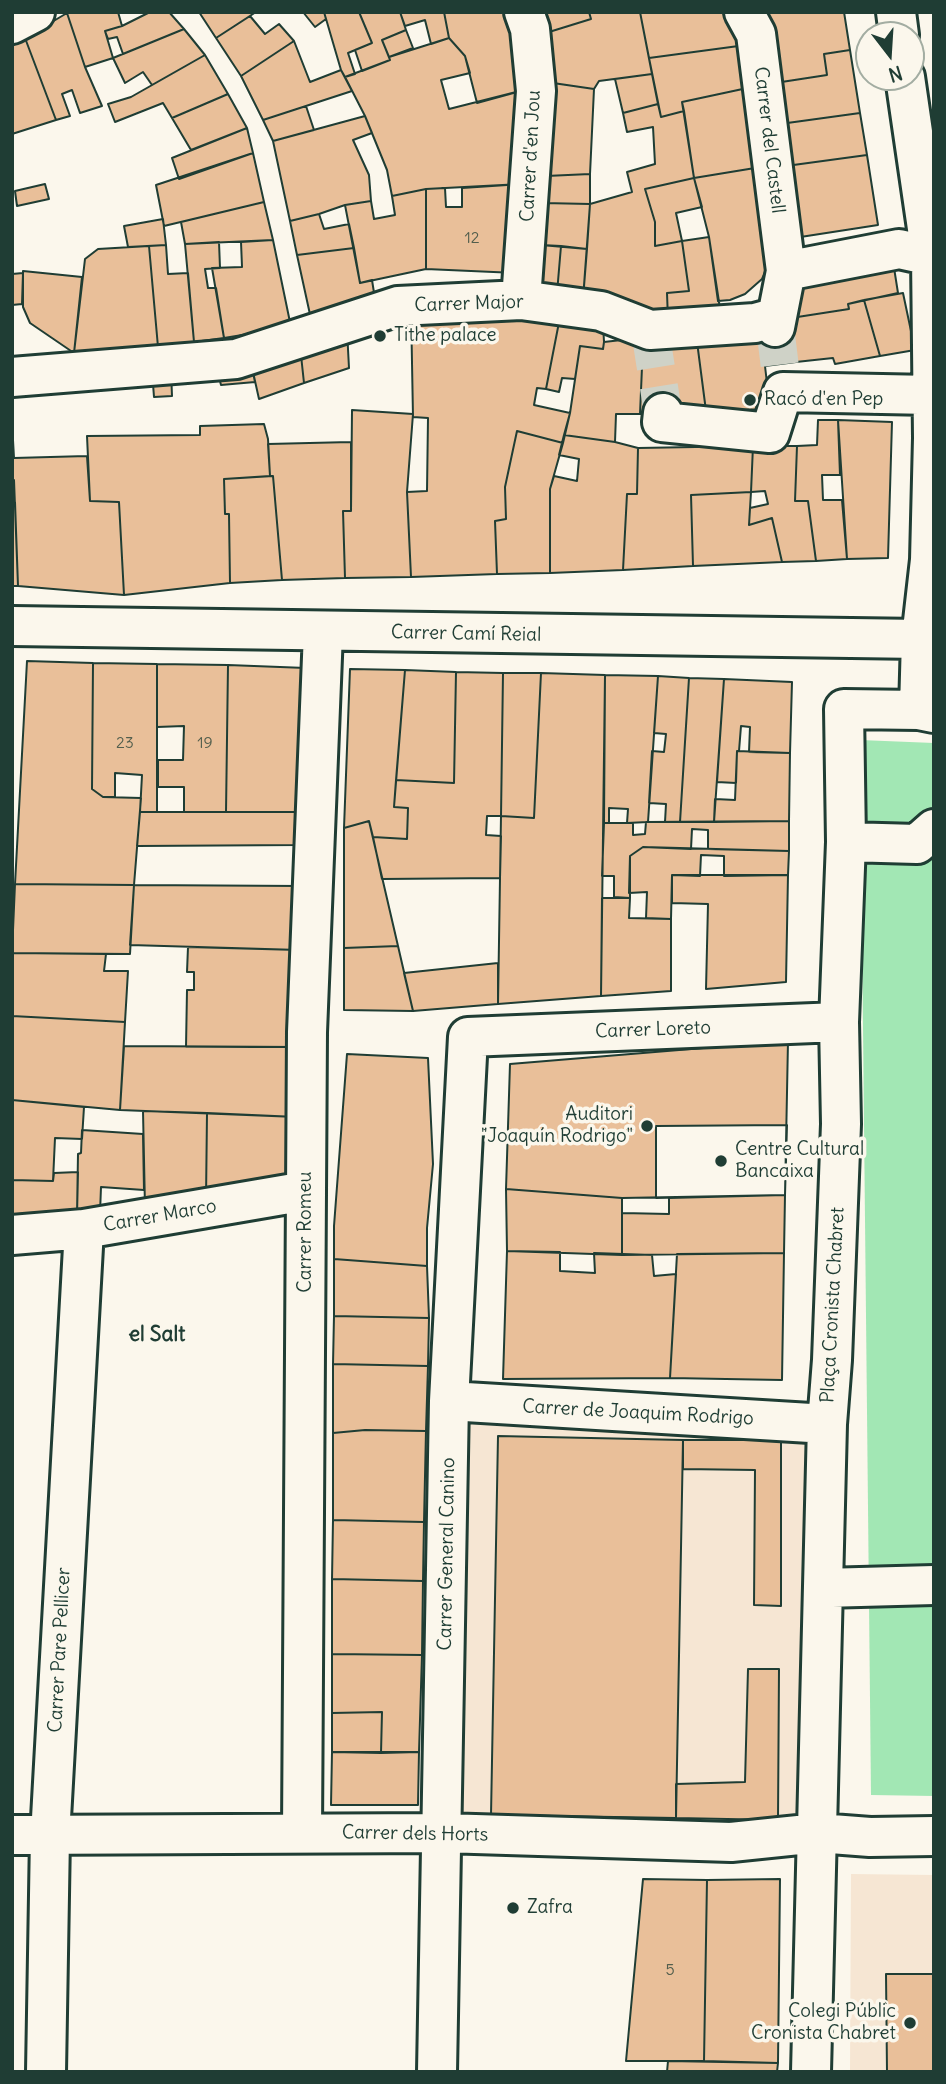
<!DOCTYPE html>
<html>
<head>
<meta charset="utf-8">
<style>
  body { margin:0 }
  #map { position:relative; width:946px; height:2084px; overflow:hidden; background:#fbf7ec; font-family:Delius,sans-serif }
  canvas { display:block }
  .frame { position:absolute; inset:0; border:14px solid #1f3d34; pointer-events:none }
  .north { position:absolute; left:855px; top:21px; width:70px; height:70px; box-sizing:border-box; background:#fbf7ec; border:2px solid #a3ada2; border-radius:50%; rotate:163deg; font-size:19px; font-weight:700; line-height:28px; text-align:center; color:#1f3d34 }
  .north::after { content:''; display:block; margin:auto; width:24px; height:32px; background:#1f3d34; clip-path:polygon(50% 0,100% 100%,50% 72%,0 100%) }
</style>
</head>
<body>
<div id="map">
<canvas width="946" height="2084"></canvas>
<div class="frame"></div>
<div class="north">N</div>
</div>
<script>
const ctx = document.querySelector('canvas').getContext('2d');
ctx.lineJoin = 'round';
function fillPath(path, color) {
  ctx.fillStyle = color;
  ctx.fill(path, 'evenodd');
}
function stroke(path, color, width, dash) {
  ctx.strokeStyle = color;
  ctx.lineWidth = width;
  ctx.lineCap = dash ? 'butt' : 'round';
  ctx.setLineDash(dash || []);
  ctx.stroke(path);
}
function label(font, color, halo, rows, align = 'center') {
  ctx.font = font + ' Delius,sans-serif';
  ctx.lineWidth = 7;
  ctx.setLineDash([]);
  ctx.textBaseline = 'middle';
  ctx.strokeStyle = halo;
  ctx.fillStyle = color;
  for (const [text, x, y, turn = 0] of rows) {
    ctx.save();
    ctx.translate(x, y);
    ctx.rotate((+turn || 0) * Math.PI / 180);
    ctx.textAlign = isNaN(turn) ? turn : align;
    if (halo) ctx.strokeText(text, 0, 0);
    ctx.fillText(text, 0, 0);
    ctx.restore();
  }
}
const built = new Path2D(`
  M449 1401 827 1424 818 1833H443Z
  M851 1874 934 1875V2072H850Z`);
const green = new Path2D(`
  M860 740 934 743V1796L871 1795Z`);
const building = new Path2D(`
  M70 12H118L122 26 105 31 113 58 85 67 67 13Z
  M150 12H169L184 29 123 54 117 37 108 39 105 31 122 26Z
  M199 12H256L216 38Z
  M303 12H324L326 19 315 27Z
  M324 12H359L372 43 348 53 355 74 345 77 341 70Z
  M359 12H400L406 30 382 40 390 60 362 71 355 50 372 43Z
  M400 12H444L449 38 431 44 425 20 405 26Z
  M444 12H511L528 89 477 103 465 56 449 38Z
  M544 12H589L591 19 549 32Z
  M589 12H640L652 74 599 81 594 89 553 83 549 32 591 19Z
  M640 12H731L746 45 649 58Z
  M765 12H844L850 50 824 54 827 75 775 83Z
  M67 13 85 67 102 106 80 113 72 90 62 94 70 116 56 120 25 38Z
  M250 16 265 34 279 24 294 41 241 76 216 38Z
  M184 29 205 55 152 85 143 72 125 83 113 58Z
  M406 30 413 48 389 57 382 40Z
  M25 38 56 120 12 134V46Z
  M449 38 465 56 470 73 441 80 449 109 528 89 522 184 426 189 392 196 387 170 365 116 345 77 390 60 389 57Z
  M294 41 310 82 341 70 352 91 263 120 241 76Z
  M746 45 752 87 682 102 684 111 661 117 649 58Z
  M850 50 860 113 780 124 775 83 827 75 824 54Z
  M205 55 228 94 172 118 163 103 115 122 108 104 131 97Z
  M652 74 658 104 623 113 615 79Z
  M553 83 594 89 590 174 546 176Z
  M752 87 761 167 694 178 682 102Z
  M228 94 247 128 191 150 172 118Z
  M658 104 661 117 684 111 694 178 645 189 655 222V246L682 241 689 291 667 293 668 320 583 299 590 204 632 192 627 172 655 164 653 127 627 132 623 113Z
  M306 106 314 130 273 141 263 120Z
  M860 113 867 155 786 166 780 124Z
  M365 116 372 133 353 140 369 175 371 201 345 205 319 214 290 221 273 141Z
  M247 128 253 153 179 179 172 158Z
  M253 153 264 202 164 226 156 185Z
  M867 155 878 225 794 238 786 166Z
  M761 167 771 259 762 279 745 294 730 300 718 301 709 237 694 178Z
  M590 174V204L543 203 546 176Z
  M694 178 702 207 676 213 682 241 655 246V222L645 189Z
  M45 184 49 199 17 206 15 191Z
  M522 184 516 273 426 269V189L445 188 446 207H462V188Z
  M426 189V269L360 283 345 205 371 201 374 219 395 215 392 196Z
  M264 202 273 240 185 244 181 222Z
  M543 203 590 204 587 249 541 245Z
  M319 214 324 229 349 224 354 248 297 255 290 221Z
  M163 219 166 245 128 247 124 226Z
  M709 237 721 315 668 320 667 293 689 291 682 241Z
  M273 240 291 327 224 338 212 268 242 267 241 242Z
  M219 242 220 268 205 269 208 288H216L224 338 194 342 185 244Z
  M166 245 168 274 188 273 194 342 158 347 149 246Z
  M541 245 561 246 557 293 537 287Z
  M149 246 158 347 74 353 85 259 98 249Z
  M561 246 587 249 583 299 557 293Z
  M354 248 360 283 372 280 375 299 311 319 297 255Z
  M892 255 898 293 848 304 849 309 791 318 796 271Z
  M23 271 82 277 74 353 30 323 23 307Z
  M23 273 22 304 12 305V274Z
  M903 293 915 350 880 356 864 300Z
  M864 300 880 356 835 364 833 358 796 362 790 326 791 318 849 309 848 304Z
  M411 308 561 312 546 389 537 388 534 405 570 413 563 443 517 431 505 487 506 519 495 521 497 574 411 577 407 492 427 491 428 418 413 417Z
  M561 312 603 323 604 342 603 349 580 346 575 379 562 378 559 392 546 389Z
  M790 326 796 362 765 366 770 409 706 411 696 334Z
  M347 330 349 368 304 383 300 346Z
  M696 334 706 411 640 414 642 367 639 338Z
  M639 338 642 367 640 414H616L615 442 564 435 570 413 580 346 603 349 604 342Z
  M300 346 304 383 259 399 251 363Z
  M251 363 255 382 221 385 216 366Z
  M171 370 172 396 154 397 152 371Z
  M352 410 413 414 407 492 411 577 345 578 343 511H351Z
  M818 420H838L840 475H822L823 500H842L847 559 816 561 808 501H795L797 446 817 445Z
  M838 420 892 422 888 558 847 559Z
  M12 422 14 458 87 456 90 501 119 502 124 595 18 586 14 480H12Z
  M264 424 268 439 270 476 224 479 225 514H229L230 583 124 595 119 502 90 501 87 436 200 435V426Z
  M517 431 563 443 550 489V573L497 574 495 521 506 519 505 487Z
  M564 435 615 442 638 448 637 494H627L623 570 550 573V489L554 476 577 481 579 459 559 455Z
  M351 442V511H343L345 578 282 580 273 476H270L268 444Z
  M753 446H797L795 501H808L816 561 782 562 772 518 749 525 750 508 768 504 765 491 751 492Z
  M753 446 751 492 691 495 693 566 623 570 627 494H637L638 448Z
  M273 476 282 580 230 583 229 514H225L224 479Z
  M751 492 749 525 772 518 782 562 693 566 691 495Z
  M12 502H15L18 586H12Z
  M27 661 93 663 92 789 103 797 141 798 134 885 15 884Z
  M93 663 157 664V812H140L142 775 115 773V797H103L92 789Z
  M157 664 228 665 226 812H184V787H158V760H183L184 726 157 727Z
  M228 665 306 668 300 812H226Z
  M350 669 405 670 394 807 408 808 407 839 373 837 369 821 344 828Z
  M405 670 456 672 454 783 396 780Z
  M456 672 503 673 501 816H487L486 835 501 836 500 878 382 879 373 837 407 839 408 808 394 807 396 780 454 783Z
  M503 673H541L534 818 501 816Z
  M541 673 605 675 601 996 498 1004 501 816 534 818Z
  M605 675 658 676 648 822 627 823 628 809 609 808V823H604Z
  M658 676 689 678 680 822H665L666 804 649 803 652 751 664 752 666 734 654 733Z
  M689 678 724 679 714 822H680Z
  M724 679 792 682 790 753 749 752 750 727 741 726 739 751H737L736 783 717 782Z
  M737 751 790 753 789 821 714 822 715 799 735 800Z
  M140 812H300V845L137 846Z
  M369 821 398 946 344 948V828Z
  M789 821V851L708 849V830L692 829 691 849 643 847 630 856V898L614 897V876H602L604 823H633V835L645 834 646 822Z
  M643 847 789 851 788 875 724 876V856L701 855 700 876 672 875 671 919 646 918 647 892 629 893 630 856Z
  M672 875H788L786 982 706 989 708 904 672 903Z
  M15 884 134 885 130 954 12 953Z
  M134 885 300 886 299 950 130 945Z
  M602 898H630L629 918 671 919V991L601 996Z
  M398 946 413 1011 344 1010V948Z
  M188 947 299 950 297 1047H186L187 990H194V972H187Z
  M12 953 106 954 104 971H128L125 1022 12 1016Z
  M498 963V1004L413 1011 404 973Z
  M12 1016 125 1022 120 1110 12 1100Z
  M788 1041 785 1195 622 1198 506 1189 510 1064Z
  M124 1046 297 1047V1117L120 1110Z
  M347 1054 428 1058 433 1164 427 1228V1266L334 1259V1226Z
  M12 1100 84 1107 82 1139 55 1138 53 1181 12 1180Z
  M143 1111 207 1113 206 1199 145 1208Z
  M207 1113 297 1117 296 1183 206 1199Z
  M787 1125 785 1195 656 1198V1126Z
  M82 1130 143 1134 144 1190 101 1187 100 1213 77 1215 78 1154 81 1153Z
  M78 1172 77 1215 12 1222V1180L53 1181 54 1173Z
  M506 1189 622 1198V1255L507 1251Z
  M785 1195 784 1253 622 1255V1213L669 1214V1198Z
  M507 1251 560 1252V1271L595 1273 594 1253 652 1255 654 1276 676 1274 670 1378 503 1379Z
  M784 1253 782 1380 670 1378 677 1254Z
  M334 1259 427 1266 429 1318 334 1316Z
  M334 1316 429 1318 428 1366 333 1364Z
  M333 1364 428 1366 426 1431 365 1430 333 1433Z
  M365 1430 426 1431 424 1522 333 1520V1433Z
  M498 1436 683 1440 676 1818 491 1815Z
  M683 1440H781V1606L754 1605 755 1470 683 1469Z
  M333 1520 424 1522 423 1581 332 1579Z
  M332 1579 423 1581 422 1655 332 1654Z
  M332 1654 422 1655 419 1752 381 1753 382 1712 332 1713Z
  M748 1669H779L778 1820 676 1818V1784L745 1782Z
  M382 1712 381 1753 332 1752V1713Z
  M332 1752H419L418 1805H331Z
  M643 1879 707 1880 704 2061H626Z
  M780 1879 778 2063 704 2061 707 1880Z
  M886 1974H934V2072H887Z
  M668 2061 778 2063 777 2072H667Z`);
const streetTunnel = new Path2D(`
  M775 327 783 392
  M650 330 663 413`);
const street = new Path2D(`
  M744 12 756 34 786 271 775 327
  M896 12 899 35
  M12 24 35 12
  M905 77 931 256 933 438 930 560 921 639 919 710
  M786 271 899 249 931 256
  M521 300 536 91 530 29 524 12
  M12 377 236 359 398 306 521 300 601 311 650 330 755 323 777 317
  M663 413 662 422 770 433 783 392 931 395
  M12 626 921 639
  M846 842 917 844 934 829
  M12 1235 84 1229 306 1191
  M449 1401 827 1424
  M823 1588 934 1585
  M302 1833 307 1032 323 632
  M12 1835 443 1833 731 1842 818 1833 870 1837 934 1836
  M46 2072 50 1836 84 1229
  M437 2072 449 1401 468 1037 839 1022
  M811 2072 827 1424 832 1360 841 1124 839 1022 846 842 844 709 919 710 934 713`);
const markers = [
  [380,336,7,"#1f3d34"],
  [750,400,7,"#1f3d34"],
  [647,1126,7,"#1f3d34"],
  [721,1161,7,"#1f3d34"],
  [513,1908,7,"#1f3d34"],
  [910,2023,7,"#1f3d34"]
];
const numberNames = [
  ["12",472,238],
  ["23",125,743],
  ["19",205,743],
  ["5",670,1970]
];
const streetNames = [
  ["Carrer del Castell",769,140,83],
  ["Carrer d'en Jou",531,156,-87],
  ["Carrer Major",469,304,-2],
  ["Carrer Camí Reial",466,634,1],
  ["Carrer Loreto",653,1030,-2],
  ["Carrer Marco",160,1216,-10],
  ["Carrer Romeu",306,1232,-90],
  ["Plaça Cronista Chabret",833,1305,-87],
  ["Carrer de Joaquim Rodrigo",638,1413,3],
  ["Carrer General Canino",447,1554,-89],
  ["Carrer Pare Pellicer",60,1650,-87],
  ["Carrer dels Horts",415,1834,1]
];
const poiNames = [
  ["Tithe palace",394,336],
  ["Racó d'en Pep",764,400],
  ["Auditori",633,1115,"right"],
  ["\"Joaquín Rodrigo\"",633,1137,"right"],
  ["Centre Cultural",735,1150],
  ["Bancaixa",735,1172],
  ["Zafra",527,1908],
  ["Colegi Públic",896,2012,"right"],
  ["Cronista Chabret",896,2034,"right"]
];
const neighbourhoodNames = [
  ["el Salt",157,1335]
];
fillPath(built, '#f6e6d3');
fillPath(green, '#a2e7b4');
fillPath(building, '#e9bf99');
stroke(building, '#1f3d34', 2);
stroke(streetTunnel, '#cfd2c7', 38, [38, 19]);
stroke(street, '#1f3d34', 44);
stroke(street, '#fbf7ec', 38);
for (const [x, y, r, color] of markers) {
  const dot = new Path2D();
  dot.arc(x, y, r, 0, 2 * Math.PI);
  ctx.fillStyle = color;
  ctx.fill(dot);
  stroke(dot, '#fbf7ec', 2.5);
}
label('16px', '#525e4d', null, numberNames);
label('19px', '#1f3d34', '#fbf7ec', streetNames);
label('19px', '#1f3d34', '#fbf7ec', poiNames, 'left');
label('bold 21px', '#1f3d34', '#fbf7ec', neighbourhoodNames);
</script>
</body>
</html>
